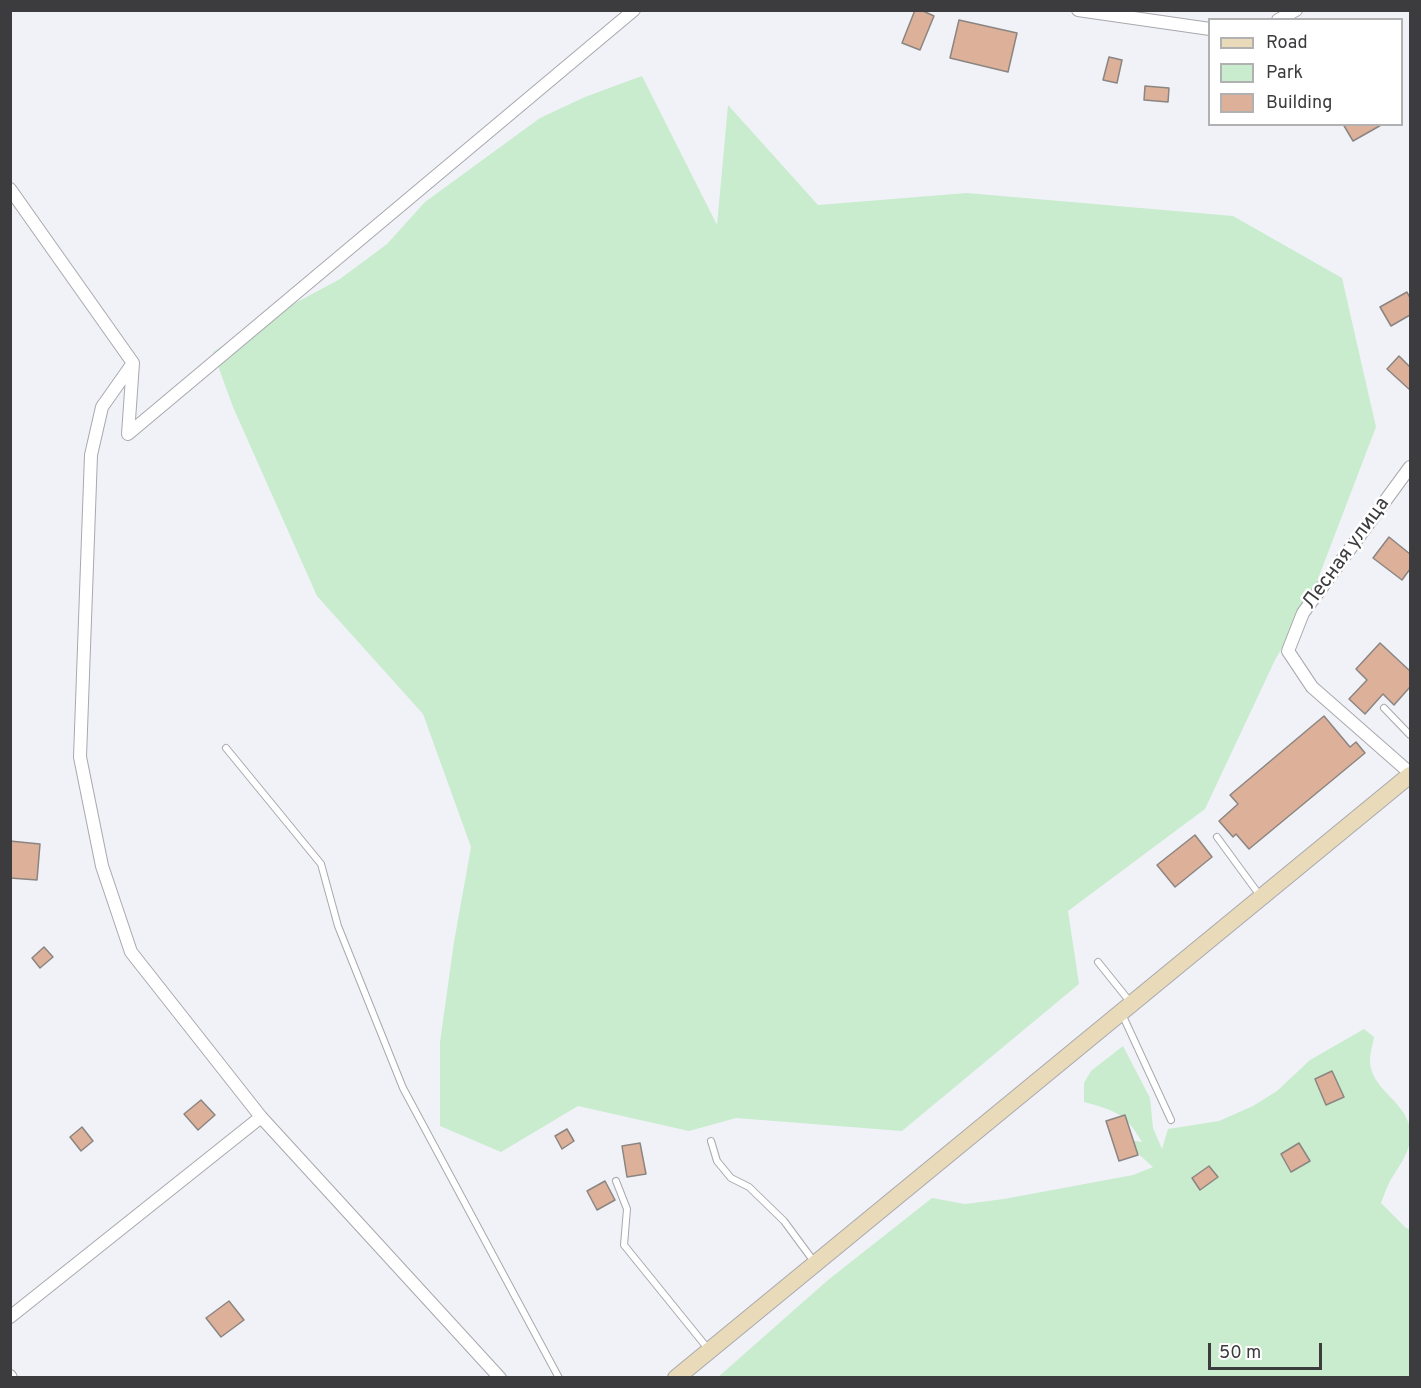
<!DOCTYPE html>
<html>
<head>
<meta charset="utf-8">
<style>
  body { margin:0 }
  #map { position:relative; width:1421px; height:1388px; overflow:hidden; background:#f1f2f8; font-family:Overpass,sans-serif }
  canvas { display:block }
  .frame { position:absolute; inset:0; border:12px solid #3c3c3f; pointer-events:none }
  .legend { position:absolute; left:1208px; top:18px; width:195px; height:108px; box-sizing:border-box; background:#fff; border:2px solid #b1b1b2; margin:0; padding:8px 10px; list-style:none; font-size:18px; color:#3c3c3f }
  .legend li { display:flex; align-items:center; gap:12px; height:30px }
  .legend b { width:30px; border:2px solid #b1b1b2 }
  .scale { position:absolute; left:1208px; top:1343px; width:114px; height:27px; box-sizing:border-box; border:3px solid #3c3c3f; border-top:0; padding-left:8px; font-size:18px; line-height:21px; white-space:nowrap; color:#3c3c3f; -webkit-text-stroke:4px #fff; paint-order:stroke }
</style>
</head>
<body>
<div id="map">
<canvas width="1421" height="1388"></canvas>
<div class="frame"></div>
<ul class="legend">
<li><b style="height:8px;background:#e9dbb9"></b>Road</li>
<li><b style="height:16px;background:#c8eccd"></b>Park</li>
<li><b style="height:16px;background:#ddb09a"></b>Building</li>
</ul>
<div class="scale">50 m</div>
</div>
<script>
const ctx = document.querySelector('canvas').getContext('2d');
ctx.lineJoin = 'round';
function fillPath(path, color) {
  ctx.fillStyle = color;
  ctx.fill(path, 'evenodd');
}
function stroke(path, color, width, dash) {
  ctx.strokeStyle = color;
  ctx.lineWidth = width;
  ctx.lineCap = dash ? 'butt' : 'round';
  ctx.setLineDash(dash || []);
  ctx.stroke(path);
}
function label(font, color, halo, rows, align = 'center') {
  ctx.font = font + ' Overpass,sans-serif';
  ctx.lineWidth = 5;
  ctx.setLineDash([]);
  ctx.textBaseline = 'middle';
  ctx.strokeStyle = halo;
  ctx.fillStyle = color;
  for (const [text, x, y, turn = 0] of rows) {
    ctx.save();
    ctx.translate(x, y);
    ctx.rotate((+turn || 0) * Math.PI / 180);
    ctx.textAlign = isNaN(turn) ? turn : align;
    if (halo) ctx.strokeText(text, 0, 0);
    ctx.fillText(text, 0, 0);
    ctx.restore();
  }
}
const green = new Path2D(`
  M642 76 717 225 728 105 818 205 967 193 1233 216 1342 278 1376 427 1311 597 1275 660 1205 809 1068 911 1079 984 902 1131 736 1118 689 1131 578 1106 501 1152 440 1126V1042L454 942 471 847 423 714 317 596 233 407 213 352 260 322 340 279 387 244 425 202 540 118 585 97Z
  M1364 1029 1374 1037C1373 1044 1370 1053 1370 1060 1370 1093 1415 1103 1410 1140 1408 1156 1398 1167 1390 1181 1386 1188 1384 1196 1381 1203L1406 1228 1410 1229V1377L717 1378 828 1280 932 1198 965 1204 1004 1199 1133 1175 1153 1167 1122 1139 1142 1142C1125 1113 1116 1111 1084 1102V1083L1091 1071 1123 1046 1150 1098 1153 1128 1162 1149 1168 1129 1219 1121 1253 1106 1277 1091 1310 1060Z`);
const building = new Path2D(`
  M915 10H921L934 16 920 50 902 43Z
  M959 20 1017 33 1008 72 950 58Z
  M1109 57 1122 60 1117 83 1103 80Z
  M1145 86 1169 88 1168 102 1144 100Z
  M1343 124H1383L1353 141Z
  M1407 292 1410 298V315L1391 326 1380 307Z
  M1399 356 1410 367V390L1387 369Z
  M1389 537 1410 554V569L1402 580 1373 558Z
  M1380 643 1410 671V687L1394 705 1383 694 1365 714 1349 699 1367 680 1356 669Z
  M1324 716 1350 747 1356 742 1365 753 1249 849 1236 834 1233 837 1219 821 1238 804 1230 795Z
  M1195 835 1212 857 1175 887 1157 865Z
  M10 841 40 844 37 880 10 878Z
  M44 947 53 957 40 968 32 958Z
  M1332 1071 1344 1097 1326 1105 1315 1079Z
  M201 1100 215 1115 198 1130 184 1114Z
  M1125 1115 1138 1155 1119 1161 1106 1121Z
  M82 1127 93 1141 81 1151 70 1137Z
  M567 1129 574 1141 562 1149 555 1136Z
  M640 1143 646 1174 627 1177 622 1146Z
  M1299 1143 1310 1161 1291 1172 1281 1154Z
  M1209 1166 1218 1177 1200 1190 1192 1178Z
  M605 1181 615 1200 597 1210 587 1191Z
  M229 1301 244 1320 221 1337 206 1318Z`);
const lane = new Path2D(`
  M1384 708 1410 735
  M226 748 321 864 338 926 403 1088 559 1378
  M1217 837 1261 897
  M1098 962 1131 1003
  M1122 1014 1171 1120
  M711 1141 717 1161 731 1178 749 1187 784 1221 815 1263
  M616 1181 627 1209 624 1245 709 1350`);
const street = new Path2D(`
  M1078 10 1210 29
  M1278 20 1296 10
  M10 189 133 363 128 434 634 10
  M133 363 102 407 91 455 80 757 102 866 131 952 261 1117 500 1378
  M1410 467 1303 613 1288 651 1312 687 1410 773
  M10 1317 261 1117
  M10 1376 11 1378`);
const secondary = new Path2D(`
  M676 1378 1410 775`);
const streetNames = [
  ["Лесная улица",1347,554,-54]
];
fillPath(green, '#c8eccd');
fillPath(building, '#ddb09a');
stroke(building, '#8b8582', 1.5);
stroke(lane, '#a8a8ae', 8);
stroke(street, '#a8a8ae', 14);
stroke(secondary, '#a8a8ae', 18);
stroke(lane, '#fff', 6);
stroke(street, '#fff', 12);
stroke(secondary, '#e9dbb9', 16);
label('20px', '#3c3c3f', '#fff', streetNames);
</script>
</body>
</html>
